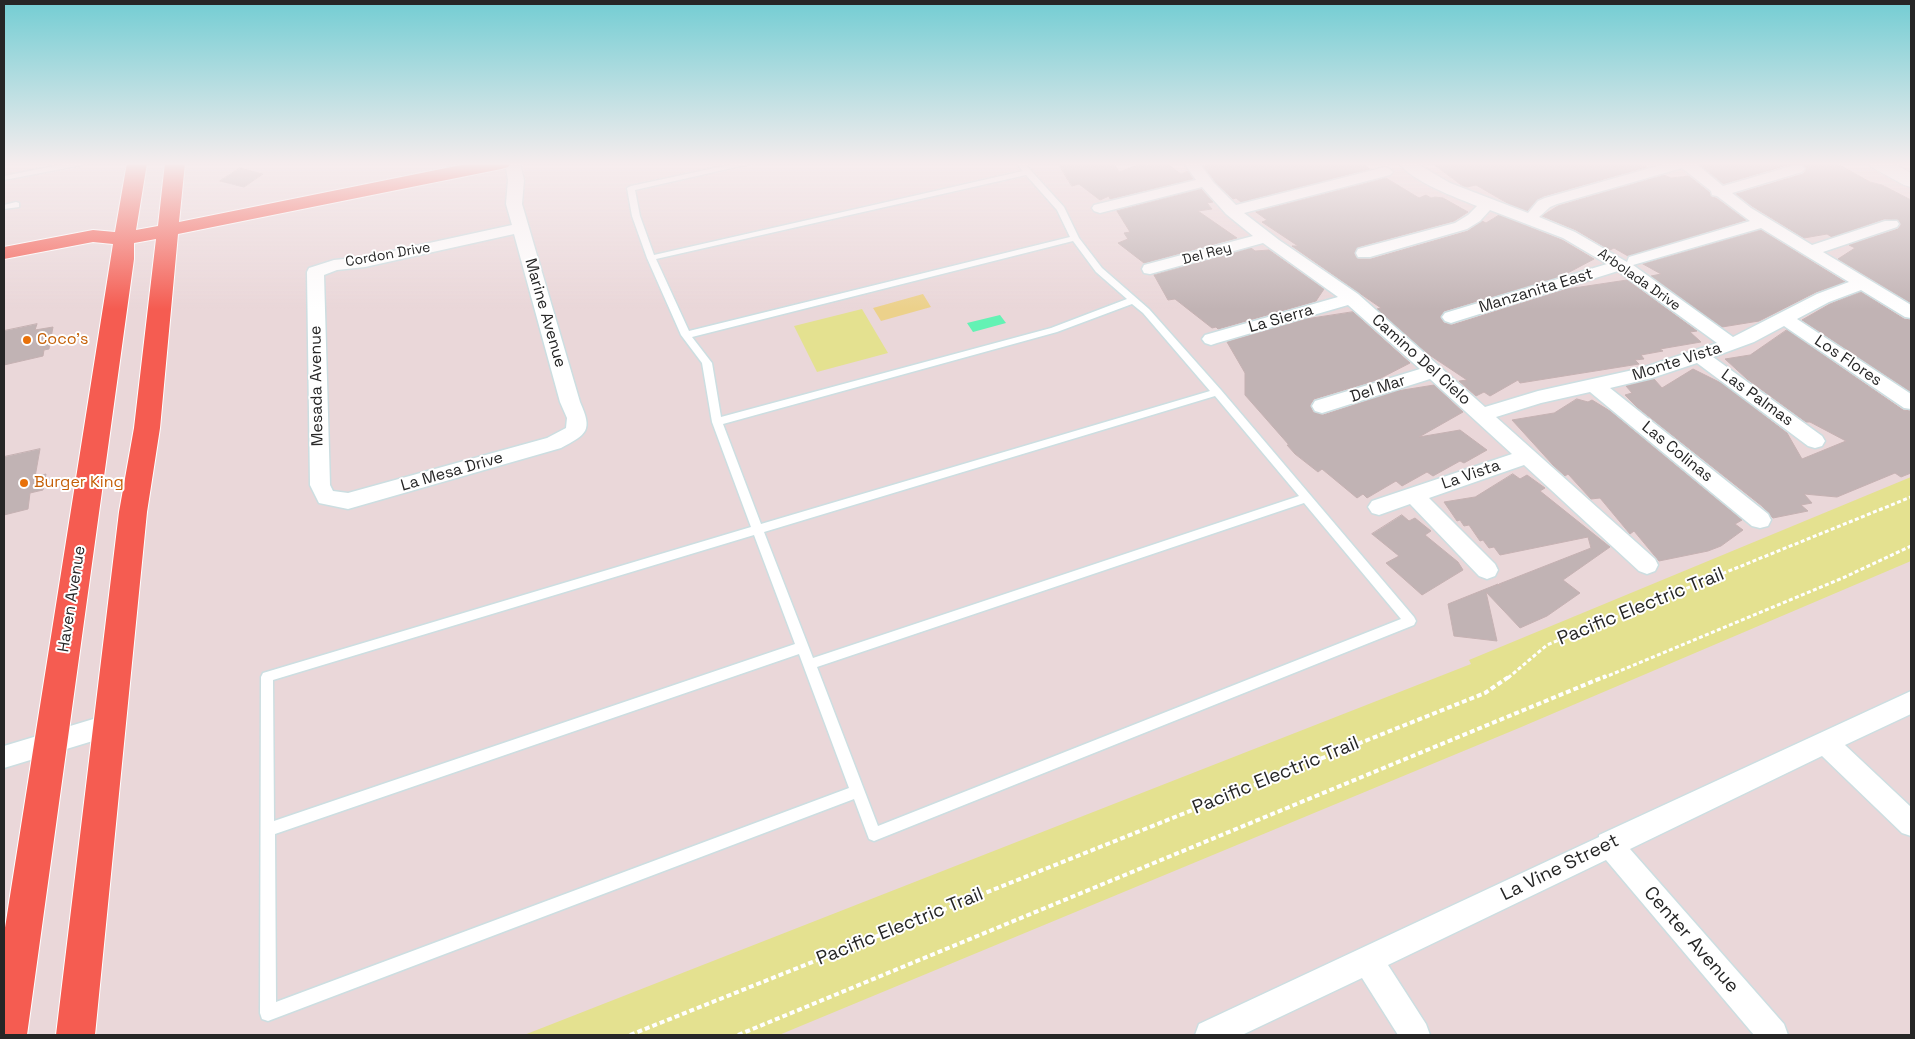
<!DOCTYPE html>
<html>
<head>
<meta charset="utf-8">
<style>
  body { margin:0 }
  #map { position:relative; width:1915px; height:1039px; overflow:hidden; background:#ead7d9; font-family:"Space Grotesk",sans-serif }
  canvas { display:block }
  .frame { position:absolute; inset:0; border:5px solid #262626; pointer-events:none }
</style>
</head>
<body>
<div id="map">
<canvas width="1915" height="1039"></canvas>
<div class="frame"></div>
</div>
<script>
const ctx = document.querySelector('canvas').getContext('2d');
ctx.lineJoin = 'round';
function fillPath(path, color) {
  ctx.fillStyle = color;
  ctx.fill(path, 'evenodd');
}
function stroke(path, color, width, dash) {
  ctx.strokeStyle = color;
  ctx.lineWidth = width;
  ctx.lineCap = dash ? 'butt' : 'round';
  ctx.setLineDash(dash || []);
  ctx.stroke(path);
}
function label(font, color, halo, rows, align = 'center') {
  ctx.font = font + ' "Space Grotesk",sans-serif';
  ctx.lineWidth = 4;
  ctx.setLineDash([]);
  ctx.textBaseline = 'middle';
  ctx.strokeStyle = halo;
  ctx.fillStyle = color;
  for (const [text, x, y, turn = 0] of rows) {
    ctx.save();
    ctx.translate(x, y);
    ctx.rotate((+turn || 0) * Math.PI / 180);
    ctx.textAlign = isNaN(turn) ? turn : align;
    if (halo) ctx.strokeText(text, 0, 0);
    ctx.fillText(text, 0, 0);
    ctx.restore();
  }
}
const green = new Path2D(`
  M862 309 888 353 817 372 794 326Z
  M1911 477V561L1519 728 779 1035H524L1471 664 1469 660Z`);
const pitch = new Path2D(`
  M923 294 931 307 881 321 873 308Z`);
const water = new Path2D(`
  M1000 315 1006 323 973 332 967 323Z`);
const building = new Path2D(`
  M1058 163H1114L1119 172 1143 163 1147 165 1166 163 1181 174 1188 171 1193 179 1110 199 1109 196 1100 200 1079 184 1072 186Z
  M1210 163H1361L1370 169 1241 202 1236 198 1233 199 1215 182 1203 166Z
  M1432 163H1639L1647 167 1544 196 1537 200 1527 211 1509 204 1476 185 1467 187 1463 186Z
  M1698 163H1836L1870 182 1882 185 1911 200V303L1838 259 1855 248 1849 245 1898 229 1901 225 1899 220 1884 219 1832 237 1827 234 1804 238 1752 206 1736 194 1803 174 1807 169 1803 165 1791 164 1723 184Z
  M240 168 263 174 244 187 220 181Z
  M1664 175 1671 178 1689 176 1709 192 1712 197 1716 198 1746 220 1628 256 1614 248 1610 250 1576 230 1542 216 1558 206Z
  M1386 178 1419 198 1426 195 1431 198 1435 197 1443 198 1468 212 1454 221 1358 247 1354 254 1358 259H1371L1468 231 1482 221 1486 223 1499 215 1562 240 1594 259 1562 276 1444 311 1440 317 1444 323 1452 325 1567 289 1627 280 1697 331 1690 332 1701 342 1660 349 1663 351 1641 355 1644 359 1635 360 1639 364 1520 383 1518 380 1490 396 1484 392 1476 396 1459 381 1467 380 1428 354 1377 309 1381 308 1292 246H1298L1262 222 1267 220 1256 212Z
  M1201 189 1213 202 1207 203 1212 209 1198 211 1237 238 1144 263 1118 243 1128 239 1124 233 1130 232 1117 211Z
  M1761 230 1845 282 1816 292 1759 321 1722 327 1651 276 1661 274 1643 264Z
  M1251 248 1255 251 1269 250 1324 289 1316 301 1218 329 1216 327 1212 328 1175 299 1168 300 1154 275Z
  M1861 292 1904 319 1911 320V392L1802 320 1830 304Z
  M1353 312 1410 363 1377 380 1314 399 1310 405 1313 412 1323 415 1397 391 1434 385 1463 412 1419 437 1460 430 1487 450 1464 463 1460 461 1433 476 1427 472 1402 486 1396 481 1367 498 1363 494 1357 498 1322 469 1318 472 1295 454 1287 445H1289L1245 395V373L1227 342 1306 319Z
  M37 324 35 330 53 327 49 349 44 350 43 356 4 365V331Z
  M1787 330 1903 410 1911 411V473L1901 477 1895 473 1837 497 1804 494 1812 503 1801 505 1808 511 1773 518 1762 506 1638 408 1625 395 1632 393 1626 386 1654 379 1662 388 1693 369 1723 384 1787 433 1802 459 1846 441 1810 422H1806L1747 379 1725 359 1750 355Z
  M1577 399 1588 402 1592 400 1610 411 1742 520 1735 524 1743 530 1721 546 1708 551 1659 561 1634 531 1630 534 1600 498 1591 499 1568 474 1565 476 1553 465 1512 420 1554 413Z
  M40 449 35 477 46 474 43 490 30 493 28 509 4 515V457Z
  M1513 474 1520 479 1527 475 1545 488 1540 491 1610 547 1563 580 1580 593 1547 616 1520 628 1486 592 1497 641 1454 636 1448 604 1498 584 1501 587 1499 584 1591 548 1588 537 1500 555 1494 547 1489 548 1483 540 1480 541 1469 525 1464 526 1460 520 1457 521 1444 502 1475 497Z
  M1402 515 1409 521 1415 518 1431 531 1425 535 1458 562 1463 570 1422 595 1386 563 1399 556 1372 534Z`);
const pathFar1 = new Path2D(`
  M1508 678 1547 645 1911 497
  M1603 678 1845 577 1911 546`);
const path = new Path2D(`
  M630 1035 1485 693 1510 676
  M738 1035 1606 676`);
const lane = new Path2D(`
  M69 163H86L82 165 4 180V176Z
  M738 163H754L635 190 640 216 654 255 1023 171 1016 163H1024L1064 207 1079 238 1102 268 1149 309 1221 390 1414 617 1416 621 1414 625 874 841 869 839 854 799 268 1021 262 1019 260 1013 261 677 263 673 751 527 712 422 702 363 681 335 647 258 632 216 627 188 631 186ZM1026 175 1057 210 1070 237 689 331 656 259ZM1073 241 1096 272 1127 299 1051 328 721 417 712 363 692 337ZM1132 304 1143 313 1210 391 761 524 723 424 1057 332ZM1215 396 1299 496 813 658 764 532ZM1304 503 1401 619 878 826 817 667ZM754 535 795 644 274 821 273 680ZM799 654 849 788 276 1002 275 834Z
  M16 202 19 203V207L4 209V205Z`);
const street = new Path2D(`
  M505 163H520L524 180 522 204 580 402C593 431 587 434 561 448L348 509 319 503 310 485 307 272 309 268 334 260 365 257 512 225 506 204 508 180ZM514 234 560 402 567 418 566 428 547 438 348 493 333 491 330 485 324 275 337 270 365 267Z
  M1184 163H1199L1214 183 1236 205 1385 167 1390 169 1393 172 1390 175 1244 213 1279 240 1358 294 1485 407 1538 391 1642 368 1717 343 1618 271 1457 321 1451 323 1445 321 1442 317 1445 313 1607 264 1563 238 1490 210 1480 221 1467 229 1370 257H1358L1356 253 1358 249 1455 223 1468 215 1477 206C1457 198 1411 181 1399 163H1416L1450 183 1528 213 1538 201 1545 198 1668 163H1695L1723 186 1792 166H1802L1805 169 1802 172 1732 193 1751 208 1812 245 1885 221H1897L1899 224 1897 227 1823 252 1911 305V318L1905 317 1861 290 1829 302 1797 319 1911 394V409L1904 408 1784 326 1754 342 1713 357 1822 436 1825 441 1822 446 1815 448 1808 446 1697 363 1652 378 1610 388 1768 514 1771 520 1768 526 1760 528 1752 526 1590 392 1541 403 1496 417 1655 559 1658 565 1655 571 1647 574 1639 571 1524 465 1429 498 1495 564 1498 570 1495 576 1487 579 1479 576 1410 504 1379 515 1372 513 1368 507 1372 501 1512 454 1430 379 1322 413 1315 411 1312 406 1315 401 1420 369 1348 305 1217 343 1211 345 1205 343 1202 339 1205 335 1338 297 1263 243 1150 274 1144 273 1142 269 1144 265 1253 236 1226 214 1202 187 1100 213 1094 211 1092 208 1094 205 1196 180ZM1682 168 1711 191 1712 195 1717 196 1750 221 1629 257 1627 262 1575 232 1539 217 1550 207 1557 204ZM1761 228 1849 282 1817 294 1733 337 1633 265Z
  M1911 691V714L1845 745 1911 807V836L1902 833 1822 756 1630 849 1784 1024 1788 1035H1754L1606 860 1388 965 1426 1024 1430 1035H1398L1362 978 1242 1035H1195L1199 1024 1599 837V835Z
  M110 714 119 717 122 725 119 733 4 768V746Z`);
const secondary = new Path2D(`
  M1868 163H1893L1911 173V187L1904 185 1871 167Z`);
const primary = new Path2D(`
  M127 163H147L136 230 158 226 165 163H185L179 222 471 163H511L508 167 501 169 178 234 160 428 147 512 95 1035H56L119 512 134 428 156 239 134 243V259L27 1035H4V934L113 244 93 242 4 259V247L93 230 115 232Z`);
const markers = [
  [27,340,5,"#e8710a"],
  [24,483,5,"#e8710a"]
];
const farStreetnames = [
  ["Del Rey",1207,254,-15],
  ["Cordon Drive",388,255,-10],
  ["Arbolada Drive",1639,280,35]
];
const streetNames = [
  ["Manzanita East",1536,291,-17],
  ["Marine Avenue",545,313,74],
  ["La Sierra",1281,319,-16],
  ["Camino Del Cielo",1421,360,42],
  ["Los Flores",1848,361,34],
  ["Monte Vista",1677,362,-18],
  ["Mesada Avenue",317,386,-91],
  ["Del Mar",1378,389,-18],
  ["Las Palmas",1757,398,36],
  ["Las Colinas",1677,452,39],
  ["La Mesa Drive",452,472,-16],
  ["La Vista",1471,475,-19],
  ["Haven Avenue",72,599,-81]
];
const foodNames = [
  ["Coco's",37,340],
  ["Burger King",34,483]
];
const nearStreetnames = [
  ["Pacific Electric Trail",1641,607,-22],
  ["Pacific Electric Trail",1276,776,-22],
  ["La Vine Street",1560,868,-26],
  ["Pacific Electric Trail",900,927,-22],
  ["Center Avenue",1691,940,49]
];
fillPath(green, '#e4e190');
fillPath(pitch, '#ecd18b');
fillPath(water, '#64f2b4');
fillPath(building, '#c1b3b4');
stroke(building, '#c5b1b2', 1);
stroke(lane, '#ccdee1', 3);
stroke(street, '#ccdee1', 3);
stroke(secondary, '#ccdee1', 2);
stroke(primary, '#fff', 2);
stroke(pathFar1, '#fff', 3, [4, 2.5]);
stroke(path, '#fff', 4, [5, 3]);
fillPath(lane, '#fff');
fillPath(street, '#fff');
fillPath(secondary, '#fff');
fillPath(primary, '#f55c51');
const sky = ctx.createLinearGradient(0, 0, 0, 309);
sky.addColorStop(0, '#73cdd3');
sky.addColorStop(0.53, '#f6edee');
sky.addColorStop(1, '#f6edee00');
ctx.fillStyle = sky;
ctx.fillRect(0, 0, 1915, 309);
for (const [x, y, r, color] of markers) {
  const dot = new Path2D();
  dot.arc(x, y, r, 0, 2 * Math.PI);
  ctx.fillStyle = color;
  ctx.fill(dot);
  stroke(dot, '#fff', 2);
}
label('14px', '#262626', '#fff', farStreetnames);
label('16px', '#262626', '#fff', streetNames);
label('16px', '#c56008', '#fff', foodNames, 'left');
label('19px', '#262626', '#fff', nearStreetnames);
</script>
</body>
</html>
